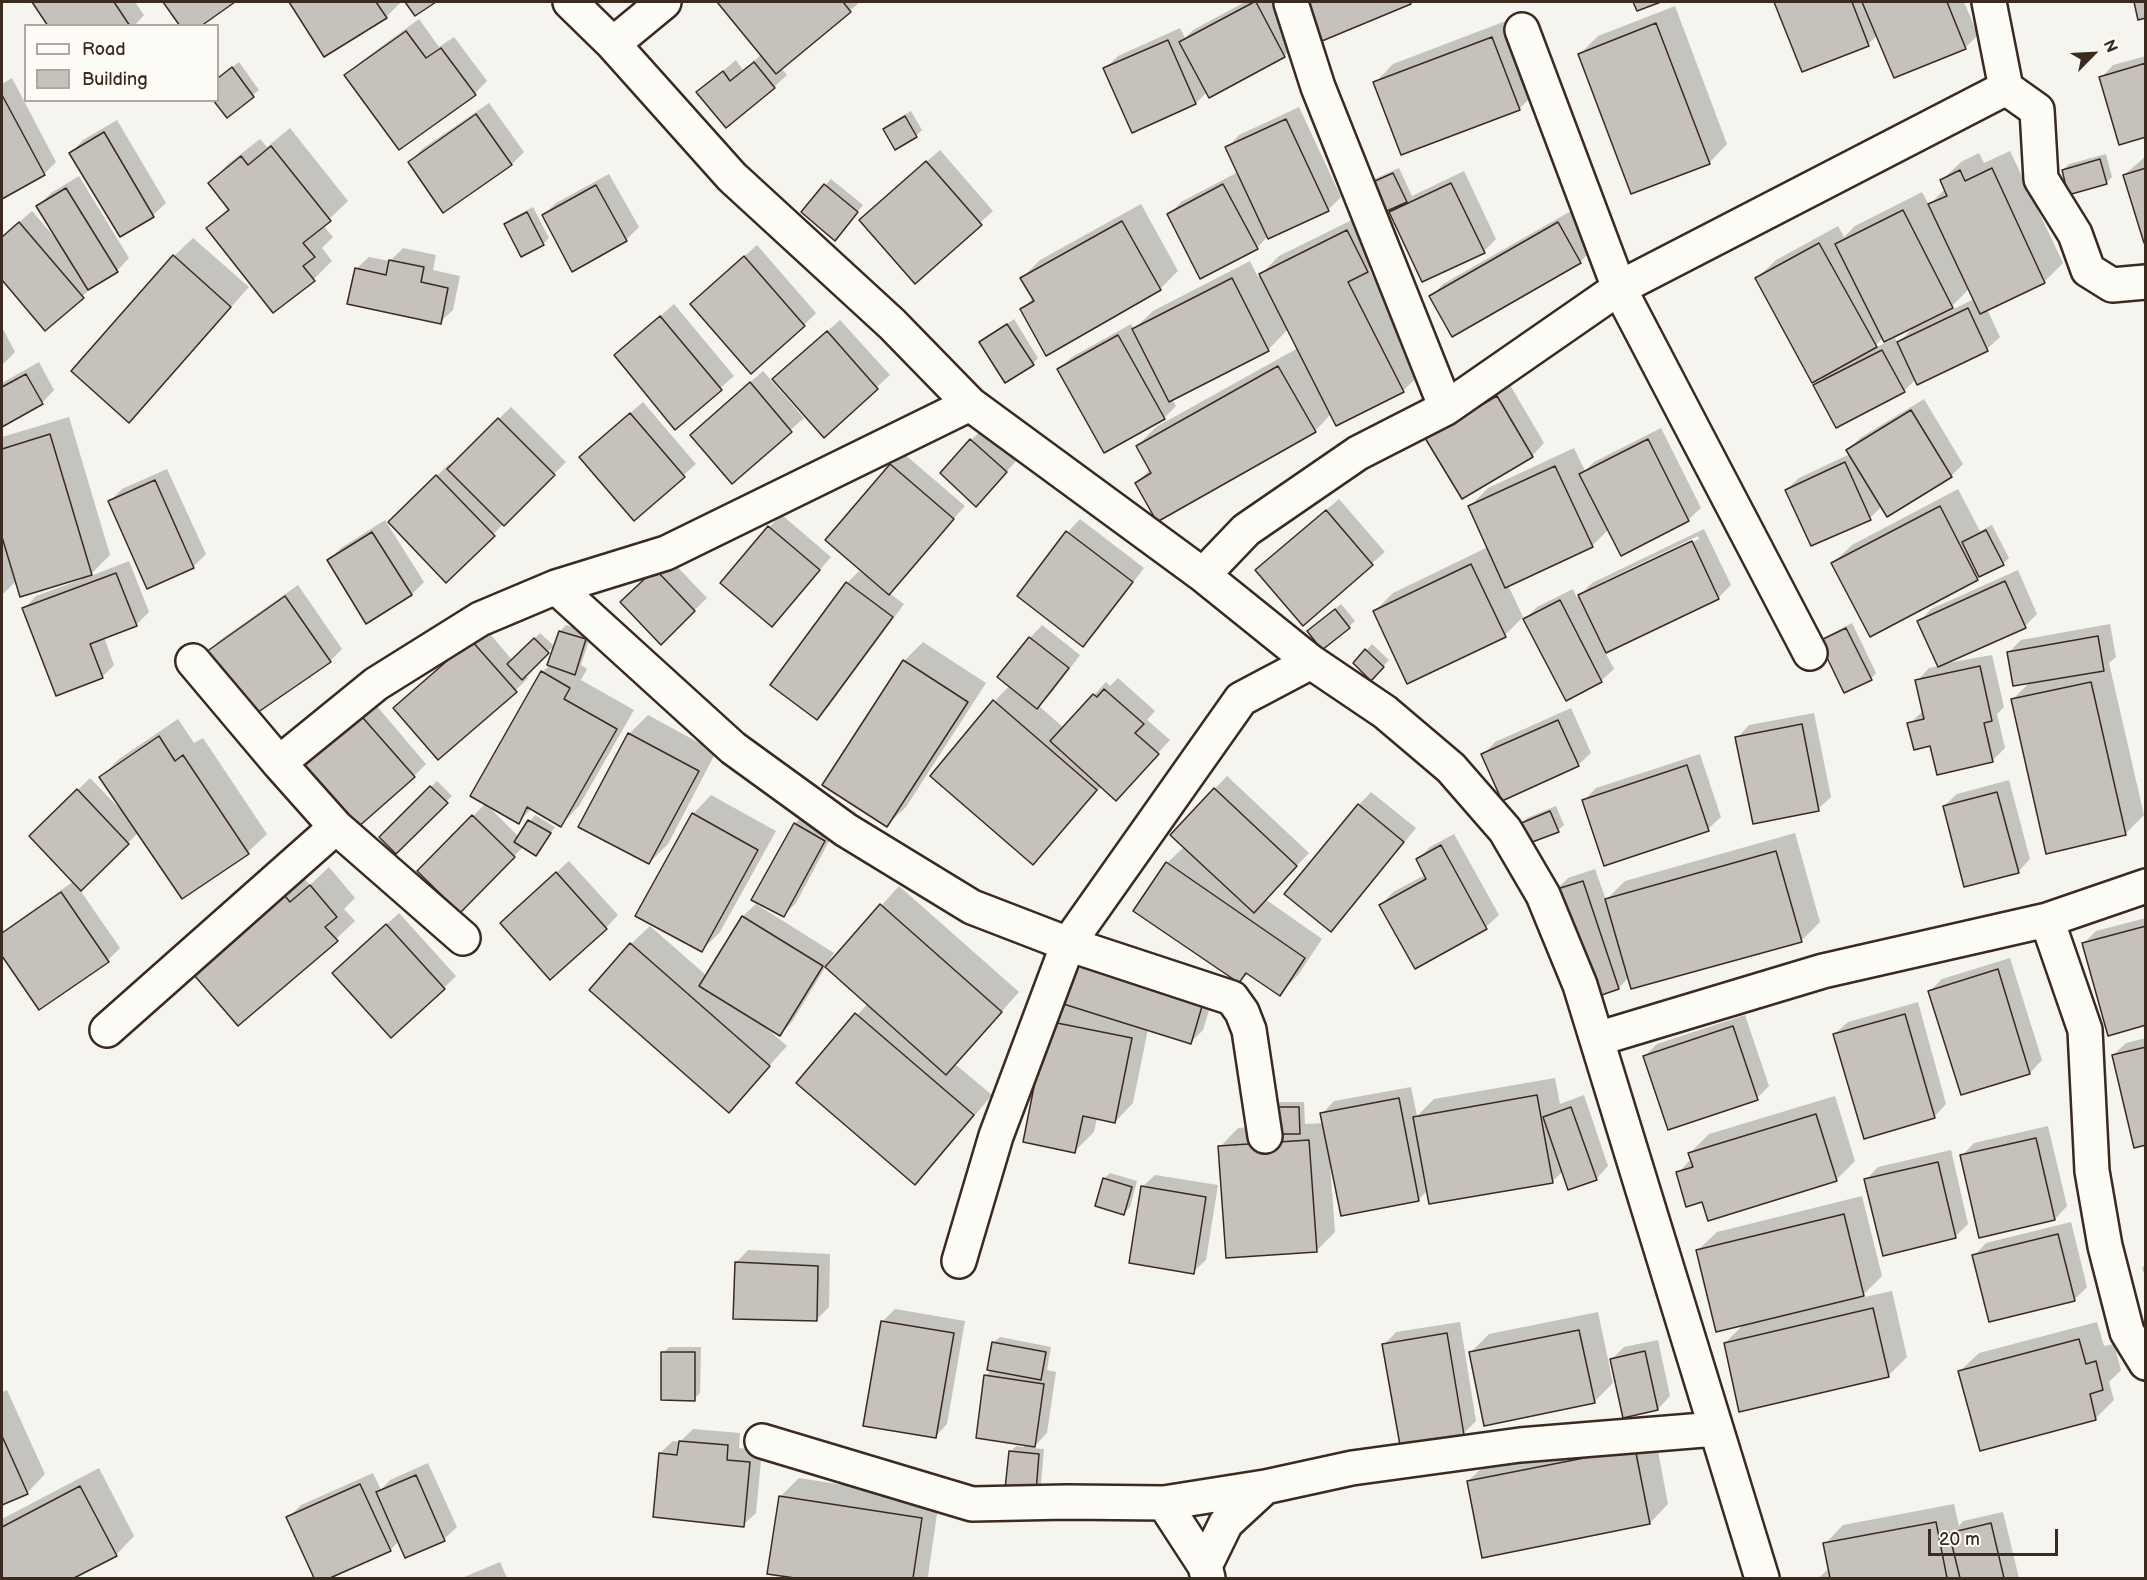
<!DOCTYPE html>
<html>
<head>
<meta charset="utf-8">
<style>
  body { margin:0 }
  #map { position:relative; width:2147px; height:1580px; overflow:hidden; background:#f5f4ee; font-family:"Balsamiq Sans",sans-serif }
  canvas { display:block }
  .frame { position:absolute; inset:0; border:3px solid #3b2a1e; pointer-events:none }
  .legend { position:absolute; left:24px; top:24px; width:195px; height:78px; box-sizing:border-box; background:#fdfcf7; border:2px solid #afa8a0; margin:0; padding:8px 10px; list-style:none; font-size:18px; color:#3b2a1e }
  .legend li { display:flex; align-items:center; gap:12px; height:30px }
  .legend b { width:30px; border:2px solid #afa8a0 }
  .north { position:absolute; left:2063px; top:24px; width:60px; height:60px; -webkit-text-stroke:4px #fdfcf7; paint-order:stroke; rotate:66deg; font-size:16px; font-weight:700; line-height:24px; text-align:center; color:#3b2a1e }
  .north::after { content:''; display:block; margin:auto; width:21px; height:27px; background:#3b2a1e; clip-path:polygon(50% 0,100% 100%,50% 72%,0 100%) }
  .scale { position:absolute; left:1928px; top:1529px; width:130px; height:27px; box-sizing:border-box; border:3px solid #3b2a1e; border-top:0; padding-left:8px; font-size:18px; line-height:21px; white-space:nowrap; color:#3b2a1e; -webkit-text-stroke:4px #fdfcf7; paint-order:stroke }
</style>
</head>
<body>
<div id="map">
<canvas width="2147" height="1580"></canvas>
<div class="frame"></div>
<ul class="legend">
<li><b style="height:8px;background:#fdfcf7"></b>Road</li>
<li><b style="height:16px;background:#c7c1bb"></b>Building</li>
</ul>
<div class="north">N</div>
<div class="scale">20 m</div>
</div>
<script>
const ctx = document.querySelector('canvas').getContext('2d');
ctx.lineJoin = 'round';
function fillPath(path, color) {
  ctx.fillStyle = color;
  ctx.fill(path, 'evenodd');
}
function stroke(path, color, width, dash) {
  ctx.strokeStyle = color;
  ctx.lineWidth = width;
  ctx.lineCap = dash ? 'butt' : 'round';
  ctx.setLineDash(dash || []);
  ctx.stroke(path);
}
const shadow = new Path2D(`
  M33 2H135L144 15 134 26H50Z
  M164 2H233L199 26H181Z
  M291 2H401L386 17 324 55Z
  M719 2H860L781 68 787 75 774 87 698 92 736 60 743 70 762 54Z
  M1245 2H1275L1297 43 1284 56 1209 96 1207 92 1196 103 1105 69 1118 56 1180 28 1185 38 1193 30Z
  M1307 2H1412L1323 39Z
  M1776 2H1964L1978 35 1965 48 1878 35 1868 44 1803 70Z
  M1675 6 1727 144 1709 163 1580 54 1598 36Z
  M419 19 439 47 454 37 487 81 475 93 346 76 359 63Z
  M1511 19 1538 90 1519 109 1375 83 1393 64Z
  M2146 56V136L2101 78 2113 65Z
  M239 62 259 90 227 116 218 100V78Z
  M12 78 56 162 44 174 2 197V84Z
  M489 103 524 152 512 164 444 211 410 162 422 149Z
  M1299 107 1341 197 1329 209 1269 237 1268 236 1257 248 1169 214 1181 202 1238 172 1227 148 1239 135Z
  M911 111 922 130 916 136 885 129 891 123Z
  M117 120 166 203 153 215 120 235 71 153 83 140Z
  M290 128 348 201 323 225 333 237 322 248 332 261 314 279 273 311 208 228 229 207 210 183 228 164 260 139 267 147Z
  M940 150 993 211 915 282 873 208Z
  M2010 151 2063 263 2044 282 1987 309 2000 337 1987 349 1916 379 1904 391 1815 386 1827 374 1757 278 1776 260 1838 226 1844 237 1855 226 1922 192 1929 205 1946 188 1942 180 1961 162 1979 153 1984 163ZM1969 289 1974 299 1921 325 1920 322 1952 306ZM1916 325 1898 343 1895 338 1871 350 1883 338Z
  M2106 154 2112 177 2106 183 2063 170 2069 164Z
  M2146 156V241L2124 175Z
  M1399 168 1412 196 1464 171 1496 239 1484 251 1391 212 1400 204 1372 180Z
  M609 174 639 227 626 240 543 215 556 203Z
  M79 176 129 258 117 271 95 285 45 329 2 277V237L32 211 56 239 58 238 38 206 51 193Z
  M831 179 863 205 840 233 803 212Z
  M1141 204 1178 271 1160 289 1022 309 1033 298 1022 278 1040 260Z
  M533 207 549 238 543 244 506 224 512 218Z
  M1571 211 1592 250 1580 262 1431 297 1443 284Z
  M1366 213 1385 252 1369 269 1422 372 1403 391 1331 414 1315 431 1137 483 1150 469 1137 446 1156 427 1298 348 1288 329 1268 350 1172 399 1176 406 1164 418 1059 369 1072 357 1131 324 1134 329 1153 311 1250 261 1258 277 1279 256Z
  M193 238 249 287 129 421 174 256Z
  M757 245 816 313 804 325 704 292Z
  M403 248 436 255 433 270 460 276 453 310 440 322 356 269 369 257 390 261Z
  M674 304 734 376 675 428 616 355Z
  M1014 319 1038 358 1033 364 981 342Z
  M840 320 890 375 824 436 786 367Z
  M2 327 15 352 2 365Z
  M39 362 54 390 42 403 2 425V383Z
  M763 371 804 418 732 482 704 423Z
  M1510 385 1544 443 1532 456 1427 438 1440 426Z
  M1924 399 1963 464 1951 476 1882 506 1870 518 1786 490 1799 478 1850 454 1848 450 1860 438Z
  M643 402 696 464 634 519 594 444Z
  M511 407 566 462 446 581 390 522 449 464 451 466Z
  M69 417 110 555 88 577 129 561 149 612 136 625 104 637 114 665 102 677 24 609 36 596 82 579 81 577 16 581 2 595V437Z
  M984 428 1018 459 988 492 971 440Z
  M1661 428 1701 508 1688 520 1609 529 1592 546 1508 585 1523 617 1505 635 1374 612 1393 593 1488 547 1470 506 1488 488 1574 448 1585 471 1594 462Z
  M903 453 965 506 889 593 904 604 829 706 817 718 847 583 859 571 865 575 867 573 891 465Z
  M167 469 206 554 193 567 148 587 110 501 122 489Z
  M1958 489 1980 531 1992 525 2009 558 2003 564 1981 574 1977 579 1833 563 1852 545Z
  M1339 499 1385 552 1303 624 1270 558Z
  M782 515 831 557 772 625 769 527Z
  M1080 519 1144 568 1095 633 1083 645 1019 595 1068 532Z
  M385 520 424 582 412 594 367 622 329 560 341 548Z
  M1704 529 1731 585 1718 598 1605 652 1614 669 1601 681 1525 619 1537 607 1573 589 1577 598 1592 583ZM1698 536 1699 539 1592 590V587Z
  M668 557 707 598 661 642 622 602Z
  M2018 570 2037 614 2025 626 1942 664 1992 655 2004 707 1997 714 2005 748 1992 761 1931 744 1909 724 1923 711 1917 681 1929 668 1939 666 1919 622 1931 609Z
  M298 585 342 649 330 661 208 652 220 640Z
  M1341 604 1355 621 1323 648 1315 625Z
  M1852 623 1876 673 1871 679 1821 642 1827 636Z
  M2110 624 2116 657 2109 663 2144 815 2125 834 2012 700 2030 682 2009 652 2021 640Z
  M566 625 591 634 581 665 587 669 581 680 634 710 579 806 561 825 532 808 519 822 486 804 519 837 535 815 555 827 536 854 524 846 460 911 419 871 486 803 542 672 549 666 560 631Z
  M1042 625 1080 655 1050 695 1039 706 1064 728 1106 682 1110 686 1118 678 1155 711 1147 720 1170 740 1128 786H1102L1033 863 994 702 1010 685 999 677 1030 638Z
  M485 628 513 661 540 633 554 646 525 675 528 678 516 690 395 708Z
  M923 642 986 683 906 807 887 825 824 785 904 661Z
  M1372 644 1389 660 1377 673 1355 663Z
  M370 698 426 764 414 776 301 760Z
  M1571 708 1591 753 1578 765 1483 755 1495 742Z
  M1814 713 1831 797 1818 809 1737 738 1749 725Z
  M648 715 716 752 668 844 649 863 629 734Z
  M178 719 194 743 203 738 267 834 248 852 182 897 138 833 80 890 120 948 108 960 40 1008 2 953V932L74 881 31 836 90 778 121 810 122 809 101 777 119 759Z
  M1700 754 1721 817 1708 829 1583 801 1596 788Z
  M1227 776 1309 853 1265 899 1322 939 1298 975 1280 994 1248 972 1239 982 1167 863 1185 846 1172 834Z
  M2009 780 2030 859 2018 872 1944 806 1957 794Z
  M437 781 452 796 396 852 381 837Z
  M1371 792 1416 828 1343 918 1331 930 1286 894 1359 805Z
  M711 795 776 831 720 932 702 950 693 814Z
  M1556 806 1564 825 1558 830 1521 824 1527 818Z
  M807 811 836 828 796 903 783 916 795 824Z
  M1795 833 1820 922 1801 941 1629 977 1619 988 1591 997 1555 891 1568 878 1595 869 1606 900 1625 881Z
  M1454 834 1499 915 1486 927 1415 967 1381 905 1393 892 1425 875 1417 860 1430 847Z
  M569 861 618 915 606 928 514 911Z
  M329 867 355 898 344 909 355 921 336 939 190 968 299 872 310 885Z
  M899 886 1019 992 955 1064 992 1095 934 1164 915 1183 798 1083 868 1003 826 966 792 1022 780 1034 766 1025 765 1027 787 1046 729 1110 631 944 650 926 707 976 743 916 756 904 834 953 827 964 828 965Z
  M399 913 456 976 444 988 347 961Z
  M2146 918V1024L2084 943 2096 931Z
  M1083 951 1215 991 1203 1030 1191 1042 1148 1029 1133 1103 1115 1122 1097 1118 1094 1132 1075 1151 1048 1022 1066 1004 1059 1001Z
  M2010 958 2042 1060 2030 1073 1962 1093 1930 991 1942 979Z
  M1918 1002 1946 1104 1934 1117 1835 1034 1848 1022Z
  M1745 1015 1769 1086 1757 1098 1645 1056 1657 1044Z
  M2146 1038V1143L2113 1055 2126 1043Z
  M1555 1078 1560 1104 1584 1095 1608 1166 1596 1179 1563 1171 1552 1182 1428 1190 1418 1200 1330 1164 1335 1232 1316 1251 1220 1147 1238 1128 1274 1126V1108L1280 1102H1304L1305 1124 1324 1123 1322 1114 1334 1101 1411 1087 1417 1116 1434 1099Z
  M1835 1096 1855 1161 1836 1180 1703 1200 1678 1173 1692 1158 1690 1153 1709 1134Z
  M2048 1126 2067 1206 2055 1219 1980 1236 1962 1156 1974 1143Z
  M1951 1150 1968 1224 1956 1236 1884 1254 1866 1180 1878 1167Z
  M1110 1173 1137 1181 1130 1207 1124 1213 1104 1179Z
  M1155 1175 1218 1185 1206 1260 1193 1272 1142 1187Z
  M1862 1196 1882 1276 1860 1298 1892 1291 1907 1357 1888 1376 1725 1343 1745 1323 1698 1250 1717 1232Z
  M2071 1222 2087 1287 2074 1300 1974 1256 1986 1243Z
  M748 1250 830 1254 829 1307 817 1319 736 1263Z
  M2146 1264V1279L2142 1268Z
  M895 1309 965 1321 947 1424 935 1437 865 1425 883 1321Z
  M1598 1312 1613 1383 1594 1402 1471 1352 1489 1334Z
  M1460 1322 1476 1421 1464 1433 1384 1345 1396 1332Z
  M2097 1322 2104 1346 2114 1344 2121 1370 2109 1382 2114 1400 2096 1418 1981 1449 1960 1371 1979 1353Z
  M1000 1337 1051 1347 1047 1370 1056 1372 1047 1433 1033 1448 1044 1449 1041 1484 1035 1490 1010 1452 1016 1446 1024 1447V1444L986 1376 992 1369 994 1342Z
  M1658 1340 1670 1396 1658 1409 1611 1360 1624 1347Z
  M669 1347H701L700 1393 694 1399 663 1353Z
  M7 1390 45 1474 27 1493 2 1504V1392Z
  M693 1429 740 1433 739 1448 762 1450 756 1513 743 1525 660 1453 673 1441 680 1442Z
  M1654 1430 1668 1504 1650 1523 1468 1481 1487 1463Z
  M428 1463 457 1527 444 1539 406 1556 399 1541 390 1550 326 1578H316L288 1518 301 1505 373 1473 381 1490 390 1480Z
  M99 1468 134 1536 116 1555 71 1578H2V1519Z
  M799 1478 939 1500 928 1576 926 1578H805L769 1573 780 1497Z
  M1954 1504 1959 1526 1963 1521 2003 1512 2019 1578H1819L1829 1568 1825 1544 1843 1525Z
  M500 1562 507 1578H462Z`);
const building = new Path2D(`
  M32 2H114L130 26H48Z
  M163 2H235L201 26H180Z
  M289 2H376L387 18 324 57Z
  M405 2H436L415 16Z
  M717 2H843L851 12 776 74Z
  M1254 2H1256L1285 57 1209 98 1179 42Z
  M1306 2H1410L1411 4 1322 41Z
  M1633 2H1661L1637 11Z
  M1774 2H1852L1869 46 1802 72Z
  M1862 2H1947L1966 49 1894 78Z
  M2134 2H2146V18L2138 20Z
  M1656 23 1710 164 1631 194 1578 54Z
  M406 31 426 58 441 48 476 95 399 150 344 75Z
  M1492 37 1520 110 1401 155 1373 82Z
  M1168 40 1196 104 1132 133 1103 68Z
  M754 62 775 88 726 128 696 92 723 71 730 81Z
  M2146 63V137L2119 145 2099 77Z
  M232 67 254 97 227 118 213 100H218V78Z
  M2 95 45 175 2 199Z
  M476 114 512 165 443 213 408 162Z
  M905 116 917 137 895 150 883 129Z
  M1286 119 1329 211 1268 239 1225 147Z
  M104 132 154 217 120 237 69 153Z
  M271 146 331 221 303 243 315 257 303 266 315 281 273 313 206 228 229 210 208 183 241 156 248 165Z
  M2100 159 2107 184 2068 195 2062 170Z
  M926 161 982 225 915 284 859 220Z
  M1992 168 2045 283 1980 314 1928 204 1947 196 1940 180 1960 170 1965 181Z
  M2146 168V242L2144 243 2123 175Z
  M1393 173 1407 202 1378 215 1364 186Z
  M1451 183 1485 253 1422 282 1389 212Z
  M824 184 858 212 835 241 801 212Z
  M1223 184 1258 249 1200 279 1167 214Z
  M596 185 627 241 572 272 542 215Z
  M66 188 118 272 88 290 36 206Z
  M1903 210 1953 308 1884 342 1835 244Z
  M527 212 544 245 521 257 504 224Z
  M1122 221 1161 290 1046 356 1020 309 1034 301 1020 278Z
  M19 222 84 298 45 331 2 280V237Z
  M1558 222 1581 263 1452 337 1429 296Z
  M1347 230 1368 272 1348 282 1404 392 1336 426 1259 274Z
  M1819 243 1877 347 1812 383 1755 278Z
  M173 255 231 307 129 423 71 371Z
  M744 256 805 326 751 374 690 304Z
  M389 260 424 267 421 282 448 288 441 324 347 304 355 268 386 275Z
  M1232 278 1269 351 1169 402 1132 329Z
  M1968 308 1988 351 1917 385 1897 342Z
  M660 316 722 390 675 430 614 355Z
  M1007 324 1034 365 1005 383 979 342Z
  M827 331 878 389 824 438 772 379Z
  M1118 335 1165 419 1104 453 1057 369Z
  M1882 350 1905 392 1836 428 1813 385Z
  M1278 366 1316 432 1157 522 1135 483 1151 473 1136 446Z
  M26 374 43 404 2 427V387Z
  M750 382 792 432 732 484 690 435Z
  M1497 396 1533 457 1462 499 1425 438Z
  M1911 410 1952 477 1887 517 1846 450Z
  M630 413 685 477 634 521 579 457Z
  M498 418 555 475 504 526 447 469Z
  M50 434 92 575 20 597 2 537V449Z
  M970 439 1007 472 976 507 940 473Z
  M1648 439 1689 521 1621 556 1579 474Z
  M1845 462 1871 520 1811 546 1785 490Z
  M890 464 954 519 889 595 825 540Z
  M1555 466 1593 547 1505 588 1468 506Z
  M436 475 495 536 446 583 388 522Z
  M155 480 194 568 147 589 108 501Z
  M1940 506 1978 580 1870 637 1831 563Z
  M1326 510 1373 565 1303 626 1255 570Z
  M768 526 820 570 772 627 720 583Z
  M1986 530 2004 565 1979 577 1962 542Z
  M1066 531 1133 582 1083 647 1017 596Z
  M372 532 412 595 366 624 327 560Z
  M1692 541 1719 599 1606 653 1578 595Z
  M1471 564 1506 637 1407 684 1373 611Z
  M655 569 695 611 661 645 620 602Z
  M116 573 137 626 90 644 103 678 56 696 22 608Z
  M2005 581 2026 628 1938 667 1917 621Z
  M846 582 893 617 817 720 770 685Z
  M285 596 331 662 251 717 206 652Z
  M1560 600 1602 682 1566 701 1523 619Z
  M1335 609 1350 628 1322 650 1307 631Z
  M1846 628 1872 680 1844 693 1819 641Z
  M559 631 586 639 575 675 547 665Z
  M2098 636 2104 671 2013 686 2007 652Z
  M1029 637 1069 668 1037 709 997 677Z
  M534 638 549 653 522 680 507 664Z
  M471 640 517 692 438 760 393 708Z
  M1365 649 1384 667 1371 681 1353 663Z
  M903 660 968 702 887 827 822 785Z
  M1980 666 1992 721 1984 723 1993 762 1937 775 1930 746 1914 750 1907 723 1924 719 1915 680Z
  M541 671 570 688 564 699 617 729 561 827 527 807 519 824 470 796Z
  M2091 682 2126 835 2046 854 2011 699Z
  M1104 689 1144 724 1135 733 1159 754 1116 801 1050 741 1093 694 1097 697Z
  M993 700 1097 790 1033 865 930 776Z
  M356 710 415 777 357 828 299 760Z
  M1558 720 1579 766 1502 801 1481 754Z
  M1802 724 1819 811 1753 824 1735 737Z
  M628 733 699 771 649 864 578 827Z
  M159 736 175 761 183 755 249 854 182 899 99 777Z
  M1687 765 1709 831 1604 866 1582 800Z
  M430 786 448 803 396 854 379 837Z
  M1214 788 1297 866 1254 913 1170 835Z
  M77 789 129 844 81 891 29 836Z
  M1997 792 2019 873 1964 887 1943 806Z
  M1358 804 1404 842 1331 932 1284 894Z
  M1550 811 1559 832 1527 844 1519 824Z
  M692 813 758 850 702 952 635 916Z
  M472 815 515 857 460 913 417 871Z
  M528 820 551 833 536 856 514 842Z
  M794 823 825 841 784 917 751 900Z
  M1441 845 1487 929 1415 969 1379 905 1426 879 1416 859Z
  M1776 851 1802 942 1631 989 1605 899Z
  M1166 862 1305 958 1280 996 1246 973 1239 983 1133 911Z
  M556 872 607 929 550 980 500 923Z
  M1583 881 1619 989 1590 999 1554 890Z
  M310 885 337 917 325 927 338 941 238 1026 188 968 279 889 290 902Z
  M61 892 109 962 39 1010 2 956V933Z
  M880 904 1002 1012 946 1075 825 967Z
  M742 916 823 966 780 1036 699 986Z
  M386 924 445 989 391 1038 332 973Z
  M2146 926V1025L2108 1036 2082 943Z
  M630 943 770 1066 729 1113 589 990Z
  M1069 963 1203 1003 1191 1044 1057 1002Z
  M1998 969 2030 1074 1961 1095 1928 991Z
  M855 1013 974 1115 915 1185 796 1083Z
  M1905 1014 1935 1118 1864 1139 1833 1034Z
  M1047 1021 1132 1038 1115 1123 1083 1116 1075 1153 1023 1142Z
  M1733 1026 1758 1100 1668 1130 1643 1056Z
  M2146 1047V1145L2134 1148 2112 1055Z
  M1537 1095 1553 1183 1429 1204 1413 1117Z
  M1399 1098 1419 1201 1341 1216 1320 1113Z
  M1272 1107H1299L1300 1134H1273Z
  M1571 1107 1597 1180 1568 1190 1543 1117Z
  M1816 1114 1837 1181 1708 1221 1702 1202 1686 1207 1676 1172 1693 1167 1688 1153Z
  M2036 1138 2055 1220 1979 1238 1960 1155Z
  M1309 1140 1317 1252 1226 1258 1218 1146Z
  M1938 1162 1956 1238 1883 1256 1864 1179Z
  M1103 1178 1132 1187 1124 1215 1095 1206Z
  M1141 1186 1206 1197 1194 1274 1129 1263Z
  M1844 1214 1864 1296 1716 1332 1696 1250Z
  M2058 1234 2075 1301 1989 1322 1972 1255Z
  M735 1262 818 1266 817 1321 733 1319Z
  M1873 1308 1889 1377 1739 1412 1724 1343Z
  M881 1321 954 1333 936 1438 863 1426Z
  M1579 1330 1595 1403 1484 1426 1469 1352Z
  M1447 1333 1464 1435 1400 1445 1382 1344Z
  M2079 1339 2086 1364 2096 1361 2103 1390 2090 1394 2096 1420 1980 1451 1958 1371Z
  M992 1342 1046 1352 1041 1380 987 1370Z
  M1645 1351 1658 1410 1623 1418 1610 1359Z
  M661 1352H695V1401L661 1400Z
  M984 1375 1044 1384 1035 1447 976 1438Z
  M2 1436 28 1494 2 1505Z
  M679 1441 728 1445 727 1460 750 1462 744 1527 653 1517 659 1453 677 1455Z
  M1635 1448 1650 1524 1482 1558 1467 1481Z
  M1009 1451 1039 1454 1036 1492 1005 1489Z
  M416 1475 445 1541 405 1558 376 1492Z
  M360 1484 391 1551 330 1578H314L286 1517Z
  M80 1486 117 1556 74 1578H2V1527Z
  M779 1496 922 1518 913 1578H795L767 1574Z
  M1936 1522 1947 1578H1826H1830L1823 1543Z
  M1991 1523 2004 1578H1960L1949 1533Z`);
const minor = new Path2D(`
  M570 2 613 44 732 177 892 324 970 404 1203 575 1311 662 1385 712 1451 768 1505 830 1543 895 1580 985 1762 1578
  M1989 2 2006 88 2037 110 2041 179 2075 234 2088 270 2112 285 2146 282
  M1291 3 1318 87 1446 408
  M1522 30 1619 288 1810 653
  M613 44 664 2
  M1203 575 1246 530 1358 453 1446 408 1619 288 2006 88
  M556 587 733 748 846 830 972 907 1068 944 1232 998 1242 1012 1249 1030 1265 1136
  M193 661 279 763 336 827 463 938
  M279 763 376 684 480 619 556 587 666 553 970 404
  M2047 920 2085 1030 2092 1171 2105 1246 2127 1332 2146 1363
  M107 1030 336 827
  M1597 1039 1823 971 2047 920 2146 886
  M959 1261 996 1136 1068 944 1241 699 1311 662
  M762 1441 972 1504 1066 1502 1164 1503 1265 1487 1352 1468 1520 1445 1716 1429
  M1164 1503 1205 1566 1208 1578
  M1205 1566 1226 1523 1265 1487`);
fillPath(shadow, '#0003');
fillPath(building, '#c7c1bb');
stroke(building, '#3b2a1e', 1.5);
stroke(minor, '#3b2a1e', 38);
stroke(minor, '#fdfcf7', 33);
</script>
</body>
</html>
